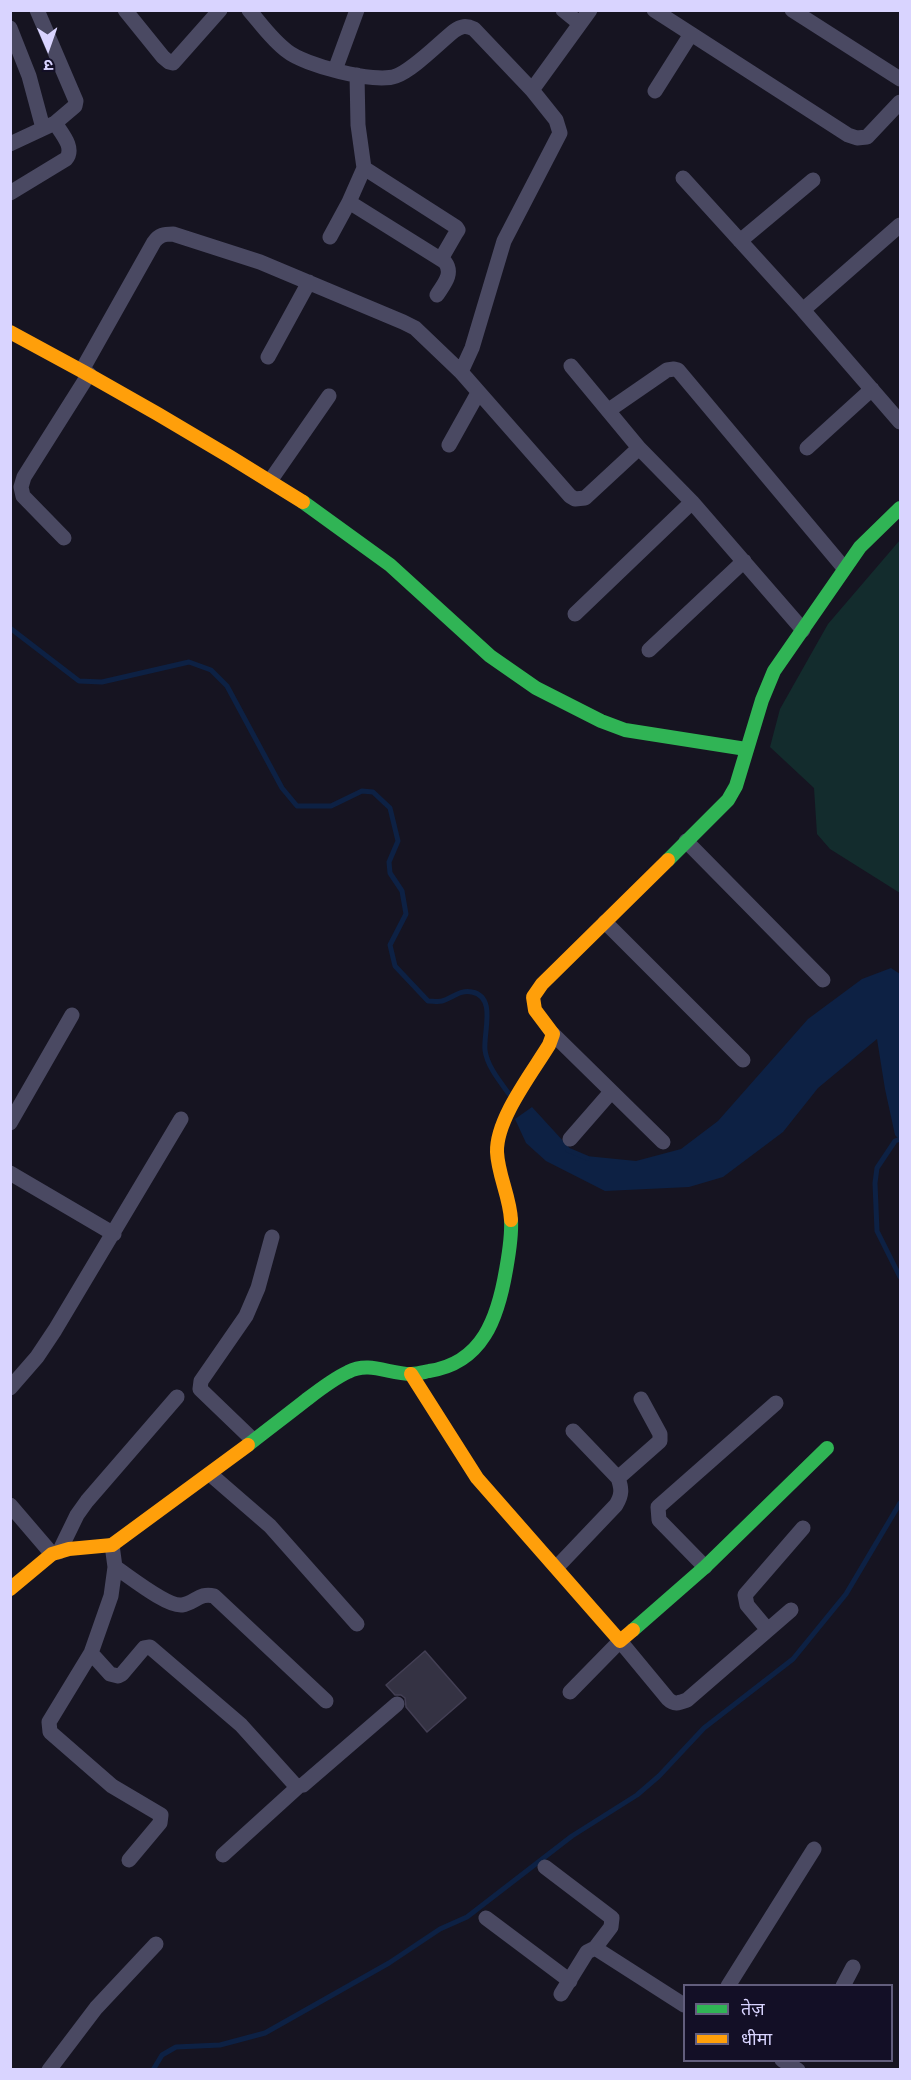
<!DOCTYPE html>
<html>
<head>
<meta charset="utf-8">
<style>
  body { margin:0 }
  #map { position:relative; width:911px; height:2080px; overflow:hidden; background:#161421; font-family:Manrope,"Noto Sans Devanagari",sans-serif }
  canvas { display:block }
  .frame { position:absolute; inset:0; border:12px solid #d9d4ff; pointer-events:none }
  .legend { position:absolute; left:683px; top:1984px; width:210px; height:78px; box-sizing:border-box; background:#130f26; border:2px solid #625e7d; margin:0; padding:8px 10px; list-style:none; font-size:18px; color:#d9d4ff }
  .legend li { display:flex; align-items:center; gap:12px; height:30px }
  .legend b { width:30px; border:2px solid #625e7d }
  .north { position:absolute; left:18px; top:18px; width:60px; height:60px; -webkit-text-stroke:4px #130f26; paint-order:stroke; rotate:178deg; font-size:16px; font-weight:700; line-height:24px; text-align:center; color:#d9d4ff }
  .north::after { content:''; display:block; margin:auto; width:21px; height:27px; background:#d9d4ff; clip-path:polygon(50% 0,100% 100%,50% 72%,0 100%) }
</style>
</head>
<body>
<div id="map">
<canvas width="911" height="2080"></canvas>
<div class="frame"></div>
<ul class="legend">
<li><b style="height:8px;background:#30b455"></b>तेज़</li>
<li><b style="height:8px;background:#ff9f0a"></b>धीमा</li>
</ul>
<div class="north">उ</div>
</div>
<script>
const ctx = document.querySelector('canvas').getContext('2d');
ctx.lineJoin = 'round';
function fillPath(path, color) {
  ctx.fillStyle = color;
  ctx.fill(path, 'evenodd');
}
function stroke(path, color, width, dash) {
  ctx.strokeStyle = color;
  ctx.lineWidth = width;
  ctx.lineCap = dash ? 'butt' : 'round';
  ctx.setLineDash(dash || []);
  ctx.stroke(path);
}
const green = new Path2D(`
  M900 540V893L830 849 817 834 814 788 770 747 780 709 828 624Z`);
const water = new Path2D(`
  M891 968 900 974V1140L895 1135 885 1089 877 1039 818 1088 783 1132 723 1177 689 1187 605 1191 546 1161 526 1143 515 1119 532 1107 576 1155 636 1161 681 1149 718 1121 808 1019 862 979Z`);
const stream = new Path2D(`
  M10 628 79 681 102 682 189 662 211 670 227 686 282 788 297 806H331L362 791 373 792 390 808 398 841 389 862 390 873 402 891 406 914 390 945 395 966 428 1001C433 1001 438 1002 442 1001 452 998 461 989 472 992 497 997 483 1033 485 1050 487 1067 502 1084 512 1098
  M900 1139 895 1141 877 1168 875 1183 877 1231 900 1277
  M568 1150 587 1158
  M153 2070 162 2055 176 2047 220 2045 265 2033 389 1963 440 1929 467 1917 572 1836 637 1795 659 1776 704 1728 793 1659 846 1594 900 1503`);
const building = new Path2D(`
  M425 1651 466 1698 427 1732 406 1707 405 1698 401 1695H395L386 1685Z`);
const street = new Path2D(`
  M125 10 163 57 169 62 173 63 220 10
  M249 10C261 24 272 40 287 51 304 65 375 84 396 76 413 70 439 43 454 31 461 26 466 25 474 29L532 90 590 10
  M563 10 579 23
  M654 10 848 135 857 138 867 137 900 102
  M792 10 900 79
  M10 28 29 76 43 128
  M335 70 357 10
  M532 90 556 120 560 133 504 241 472 348 461 372 570 496 575 499 585 498 639 448
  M655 91 691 34
  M10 144 55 123 75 106 76 101 37 10
  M364 168 456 227 458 230 456 233 441 259
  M683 178 803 310 900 422
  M10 193 66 159C75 148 62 134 55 123
  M349 202 445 262C454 274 443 285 437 295
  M330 237 349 202 364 168 358 125 357 75
  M740 241 813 180
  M803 310 900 225
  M268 357 309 282
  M571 366 639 448 692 502 803 630
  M82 370 154 242C159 235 164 234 173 234L260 262 403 322 415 328 461 372
  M609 410 667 370 674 369 678 370 844 568
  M449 445 478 393
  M807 448 872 389
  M270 481 329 396
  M64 538 23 496 21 487 24 477 89 374
  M575 614 692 502
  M649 650 744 561
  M686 841 823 980
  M605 922 743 1060
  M553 1034 663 1142
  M10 1123 72 1015
  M570 1139 611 1092
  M10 1173 114 1234
  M10 1388 37 1357 55 1330 181 1119
  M253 1440 200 1389 201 1381 246 1316 258 1288 272 1237
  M210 1474 270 1526 357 1624
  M618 1478 660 1441V1434L641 1399
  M10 1505 52 1554
  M112 1545 115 1567 111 1596 91 1653 49 1722 50 1732 112 1786 161 1815 160 1823 129 1860
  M59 1552 77 1515 87 1501 177 1397
  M115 1567C129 1576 167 1607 182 1605 195 1603 200 1592 214 1596L326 1701
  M557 1567 616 1505C622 1495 622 1489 618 1478L573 1431
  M705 1567 659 1520 658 1507 776 1403
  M768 1630 747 1605 745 1595 803 1528
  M91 1653 110 1674 118 1676 122 1674 144 1648 150 1647 241 1725 296 1786 303 1785 397 1704
  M570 1692 620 1641 668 1699C674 1705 679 1703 687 1700L791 1610
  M223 1855 299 1786
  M545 1867 612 1918 611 1927 595 1948
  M486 1918 570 1981
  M728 1986 814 1849
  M843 1986 853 1967
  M561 1994 587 1952 595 1948 684 2005
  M782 2060 798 2070
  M49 2070 96 2008 156 1944`);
const fast = new Path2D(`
  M303 502 390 565 490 656 536 688 601 721 625 730 746 749
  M668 860 728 800 736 786 762 700 774 671 860 547 900 508
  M248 1445C267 1430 287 1415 306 1400 319 1390 333 1379 348 1372 369 1361 389 1374 411 1374 417 1374 424 1372 429 1371 483 1363 498 1317 506 1270 509 1253 512 1237 511 1220
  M633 1630 705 1567 827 1448`);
const slow = new Path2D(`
  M10 332C110 385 208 442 303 502
  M511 1220C510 1197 498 1175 497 1152 496 1119 532 1073 549 1045L553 1034 535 1010 533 997 542 984 668 860
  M411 1374 477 1478 620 1641 633 1630
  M10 1589 52 1554 69 1549 112 1545 248 1445`);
fillPath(green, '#132c2d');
fillPath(water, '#0d2144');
stroke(stream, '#0d2144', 5);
fillPath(building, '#343243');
stroke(building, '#433f54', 1.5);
stroke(street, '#4a4962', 15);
stroke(fast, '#30b455', 14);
stroke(slow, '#ff9f0a', 14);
</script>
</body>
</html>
